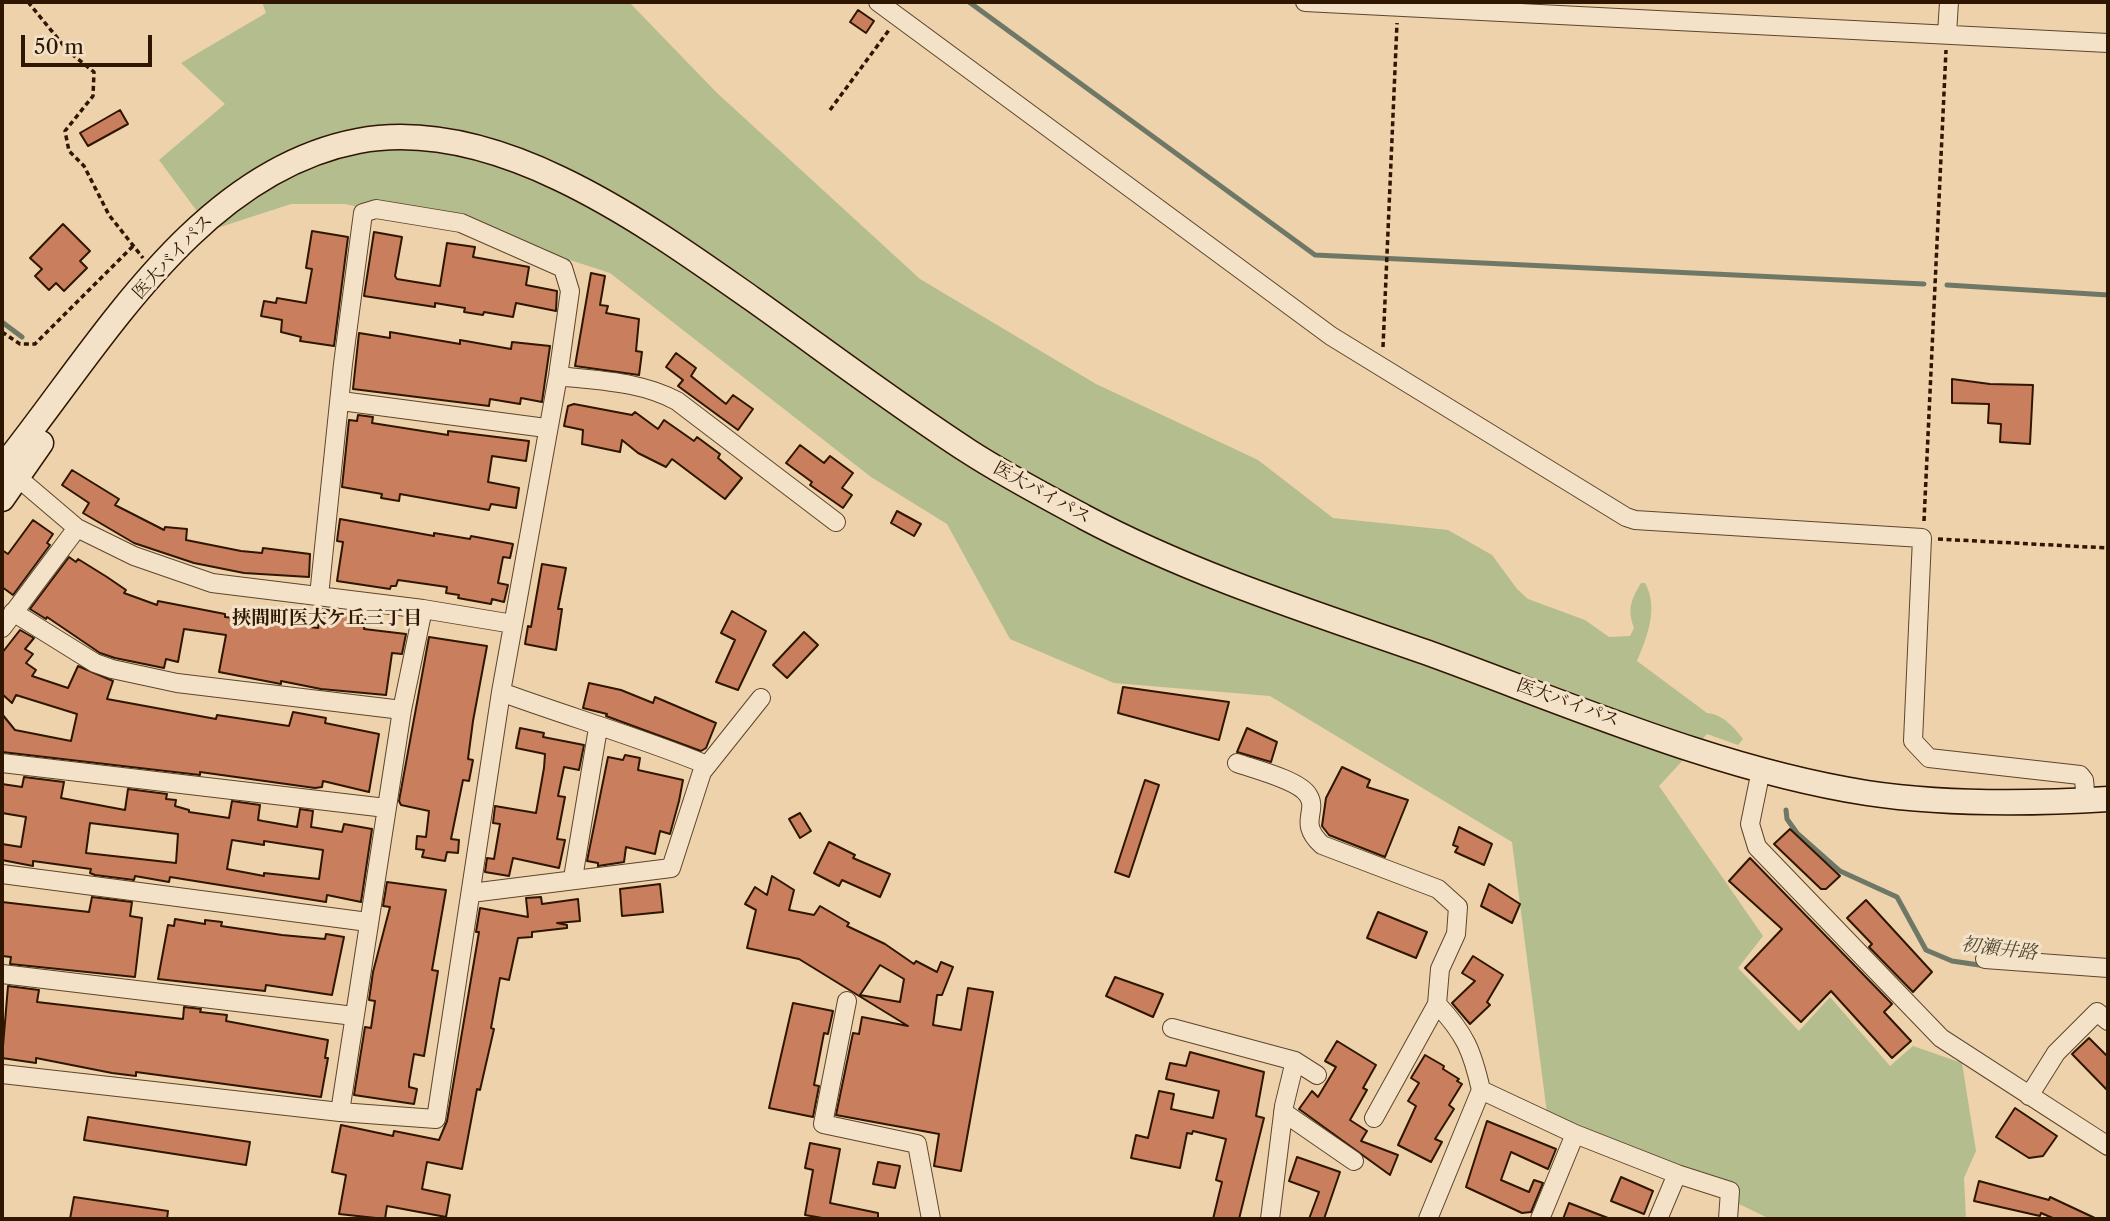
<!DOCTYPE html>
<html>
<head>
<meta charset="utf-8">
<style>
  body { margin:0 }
  #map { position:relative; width:2110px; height:1221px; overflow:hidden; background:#edd2ab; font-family:"Libre Caslon Text",serif }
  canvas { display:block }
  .frame { position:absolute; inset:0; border:4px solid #2f1600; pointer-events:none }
  .scale { position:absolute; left:21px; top:35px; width:131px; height:32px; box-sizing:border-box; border:4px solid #2f1600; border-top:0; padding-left:9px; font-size:21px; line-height:24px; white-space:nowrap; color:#2f1600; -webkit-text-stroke:5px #f3e2c8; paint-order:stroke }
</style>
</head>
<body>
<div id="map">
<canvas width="2110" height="1221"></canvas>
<div class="frame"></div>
<div class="scale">50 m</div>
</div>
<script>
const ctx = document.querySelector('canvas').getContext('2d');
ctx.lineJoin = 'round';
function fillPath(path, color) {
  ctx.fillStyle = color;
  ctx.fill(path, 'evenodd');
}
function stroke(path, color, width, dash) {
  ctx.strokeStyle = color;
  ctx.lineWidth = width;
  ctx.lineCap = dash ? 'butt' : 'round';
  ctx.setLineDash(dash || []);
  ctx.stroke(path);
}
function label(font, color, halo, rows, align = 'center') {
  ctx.font = font + ' "Libre Caslon Text","Noto Serif JP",serif';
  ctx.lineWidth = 6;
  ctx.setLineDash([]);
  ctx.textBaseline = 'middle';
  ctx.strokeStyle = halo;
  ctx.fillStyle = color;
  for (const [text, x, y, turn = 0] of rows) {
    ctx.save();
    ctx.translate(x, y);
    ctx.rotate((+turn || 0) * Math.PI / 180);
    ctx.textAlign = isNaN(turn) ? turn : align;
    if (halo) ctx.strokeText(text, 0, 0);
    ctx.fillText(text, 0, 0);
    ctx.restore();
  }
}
const green = new Path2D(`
  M262 2H629L716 92 920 279 1096 384 1258 460 1333 518 1448 530 1492 555 1517 589 1528 599 1585 620 1609 637 1630 636 1634 628C1627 609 1631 600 1641 583H1645C1659 608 1647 637 1637 661L1707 713C1722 714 1734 727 1743 739L1738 745 1707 734 1659 786 1763 936 1738 968 1799 1031 1830 997 1890 1066 1913 1046 1962 1063 1976 1151 1964 1178 1966 1219H1770L1677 1174 1548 1121 1512 842 1270 696 1114 683 1010 639 947 524 871 477 610 273 570 260 563 268 511 241 345 204H291L211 230 159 160 225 104 181 63 266 13Z`);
const stream = new Path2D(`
  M969 2 1315 255 1924 284
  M1947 285 2108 295
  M2 322 22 337
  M1786 810 1787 819 1797 833 1840 871 1897 897 1926 950 1952 961 1986 966`);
const building = new Path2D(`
  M858 10 874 21 866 33 850 22Z
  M120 110 128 124 88 146 80 133Z
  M63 224 90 251 80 261 87 268 64 291 56 283 49 290 35 276 42 269 30 258Z
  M312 231 348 237 334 346 300 341 301 337 281 332 282 320 261 316 264 301 276 303 277 298 306 303 312 269 306 268Z
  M374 232 402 237 395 276 397 279 440 286 447 243 475 247 473 257 529 267 526 285 557 291 556 311 516 303 513 317 484 312 483 315 464 312 465 308 435 303V307L364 296Z
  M591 273 605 276 600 305 608 306 606 313 639 319 636 351 642 352 639 375 575 366Z
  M390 332 460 344V340L511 349 512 342 550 346 542 402 521 398 520 404 490 399 489 406 353 389 359 333 390 338Z
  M676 353 696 368 691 376 726 404 733 395 753 409 738 430 678 386 683 380 666 367Z
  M1952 379 1990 384 2033 385 2030 444 2000 442 2001 424 1988 423 1989 404 1952 403Z
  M574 404 632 415 635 412 658 429 664 420 694 441 697 437 720 454 718 458 742 478 725 499 672 459 666 467 638 453 622 440 620 452 582 444 583 430 564 426 568 406Z
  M358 415 373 417 372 423 448 435V431L529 441 526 461 492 456 488 482 519 488 516 508 491 504 489 510 400 494 399 501 381 498 382 494 342 487 349 420 357 421Z
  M800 445 824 463 830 456 853 473 842 488 852 495 843 508 810 485 812 482 786 463Z
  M72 470 119 499 115 505 164 530 165 527 187 529 186 540 241 551 262 553 263 548 310 554 309 577 244 573 194 563 134 543 83 513 89 503 62 485Z
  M897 511 921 524 914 536 891 523Z
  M340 519 434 536V533L470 539 471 536 513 544 510 558 503 557 498 583 508 585 504 602 492 599 491 604 458 598 459 595 446 593 447 587 398 580 396 586H391L390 589 337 581 343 542 337 541Z
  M33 520 53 534 47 543 50 545 13 595 2 587V550L8 554Z
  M69 557 76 562 78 559 107 577 126 590 124 593 157 605 158 601 225 614V617L318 628 321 609 366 616 364 629 406 634 402 654 392 653 386 695 321 689 281 681V684L219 672 226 635 184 629 178 662 166 659 164 668 115 658 100 653 47 617 46 619 30 609Z
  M542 564 566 568 558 609H562L556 650 525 644 528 626 531 627Z
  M732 611 766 631 738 690 716 682 735 640 721 633Z
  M20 630 34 638 25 649 33 654 26 663 36 670 32 676 68 688 78 666 113 681 107 699 216 719 217 715 289 726 293 712 326 718 325 723 379 734 369 792 323 781 322 787 315 788 200 772V775L2 752V714L15 730 71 741 77 714 16 695 12 703 2 694V653Z
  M804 632 818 645 787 678 773 665Z
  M429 637 487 646 473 721 468 759 473 760 469 781 463 780 451 839 459 840 458 853 447 852 445 861 422 857 424 850 416 849 417 836 426 837 429 811 401 805 399 801Z
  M589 683 621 690 653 703 655 697 716 723 706 748 701 751 606 716 607 714 583 708Z
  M1123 687 1229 702 1219 740 1118 713Z
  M520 728 544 733 543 737 584 745 579 770 564 767 558 796 565 797 557 839 565 840 559 868 513 858 509 876 485 872 487 858 494 859 500 824 493 823 495 806 536 813 544 768 545 754 516 748Z
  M1247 728 1277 742 1271 762 1237 752Z
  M625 755 640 758 638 770 683 780 679 801 670 834 660 831 655 854 626 847 624 862 598 866V863L587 861 608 757 623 760Z
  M1342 767 1370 780 1367 787 1408 800 1385 857 1329 835 1322 826 1326 798Z
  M24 777 64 782 61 798 125 810 128 789 167 794 166 799 176 800 175 806 189 810V812L229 818 232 801 260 805 258 820 263 821 297 827 300 809 313 811 311 827 342 832 344 824 372 829 361 902 327 895 326 902 170 877 169 882 135 876 134 880 95 875 90 873 91 869 33 861V866L2 860V844L21 847 26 817 2 813V784L22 787ZM90 823 178 834 176 863 86 853ZM232 840 264 845V841L323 850 319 879 264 873V876L227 869Z
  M1145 780 1159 785 1129 877 1115 872Z
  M800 813 811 831 800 838 789 819Z
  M1459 827 1492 844 1484 865 1455 852 1458 847 1453 845Z
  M1790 829 1840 876 1826 889H1821L1774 844Z
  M829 842 855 855 853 858 890 874 880 897 842 880 839 886 814 873Z
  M1750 858 1892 1004 1884 1012 1911 1041 1892 1058 1831 991 1801 1022 1745 968 1782 929 1729 881Z
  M772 876 794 890 789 910 814 915 820 906 849 923 847 926 885 944 914 964 916 961 937 972 941 962 953 967 942 995H937L933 1025 961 1030 968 988 993 992 961 1171 934 1166 939 1134 836 1115 853 1033 859 1034 862 1017 908 1026 799 959 747 948 756 910 745 904 755 887 767 895ZM880 965 904 979 900 1002 860 995Z
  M387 882 446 890 432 970 438 971 424 1056 414 1054 409 1083V1087L417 1089 414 1104 354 1095 365 1027 371 1028 375 1001 369 1000 373 972 390 907 383 906Z
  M660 884 663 912 622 916 620 889Z
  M1489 884 1520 904 1512 923 1481 906Z
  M92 897 132 902 130 916 142 918 135 977 10 964 11 957 2 956V902L89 912Z
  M541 897 542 904 578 899 580 921 557 923 567 925V928L532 932V937L518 938 509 980 500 978 491 1028 494 1029 480 1090 477 1089 462 1169 427 1162 422 1189 450 1195 446 1217 387 1206 385 1219 339 1214 346 1175 332 1172 341 1125 393 1136 394 1131 439 1140 447 1121 479 932H476L480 908 528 917 526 898Z
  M1866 900 1932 972 1913 992 1869 947 1872 944 1847 918Z
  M1378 912 1427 932 1416 958 1367 938Z
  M175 919 205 924V920L222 922 221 926 282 935 325 939 326 934 344 937 332 995 266 985 265 991 158 979 168 925 174 926Z
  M1473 956 1503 975 1487 1002 1490 1005 1470 1024 1452 1003 1475 981 1462 973Z
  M1115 977 1163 994 1153 1017 1106 996Z
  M8 986 39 990 37 1002 183 1019 184 1007 201 1009 200 1012 227 1015 226 1021 328 1040 325 1058H328L321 1097 136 1072V1076L112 1073 36 1058V1063L2 1058Z
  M793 1003 833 1011 828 1034 824 1033 814 1085 819 1086 813 1117 769 1108Z
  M2089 1038 2108 1057V1091L2072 1054Z
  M1337 1041 1376 1065 1363 1088 1367 1090 1350 1120 1367 1131 1361 1141 1398 1155 1390 1175 1299 1109 1312 1091 1318 1097 1336 1067 1325 1061Z
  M1190 1052 1264 1072 1256 1116 1264 1118 1239 1219H1213L1222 1182 1216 1180 1226 1139 1193 1131 1192 1134 1187 1133 1180 1168 1131 1158 1136 1135 1148 1138 1159 1091 1174 1094 1171 1109 1213 1118 1219 1091 1166 1079 1170 1063 1186 1066Z
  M1425 1055 1444 1066 1443 1069 1459 1079 1457 1081 1462 1084 1449 1105 1454 1109 1435 1139 1442 1142 1431 1162 1398 1145 1416 1106 1408 1101 1419 1083 1411 1078Z
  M2015 1108 2057 1136 2043 1156 2029 1158 1996 1137Z
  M88 1117 250 1142 246 1165 84 1140Z
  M1487 1121 1556 1149 1548 1169 1511 1152 1501 1180 1529 1192 1534 1180 1543 1183 1531 1212 1522 1213 1466 1187Z
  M810 1143 840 1149 830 1203 878 1213V1219H828L805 1215 813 1170 805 1168Z
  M1297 1157 1340 1172 1324 1219H1309L1319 1192 1289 1181Z
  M878 1162 900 1166 895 1188 873 1184Z
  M1621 1177 1653 1191 1644 1214 1611 1201Z
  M1979 1181 2049 1200 2050 1197 2097 1219H2055L2041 1213 2040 1216 1974 1201Z
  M74 1197 168 1211 167 1219H70Z
  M1569 1203 1608 1218V1219H1563Z`);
const path = new Path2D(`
  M28 2 68 51 94 72 93 96 65 131 69 151 84 166 109 215 143 258
  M830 110 889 30
  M2 332 20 344H35L133 246
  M1383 347 1397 23
  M1924 521 1946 50
  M1938 539 2108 548`);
const minor = new Path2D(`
  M878 2 1331 336 1626 517 1635 520 1922 538 1913 741 1929 758 2080 775 2084 780 2086 801
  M1305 2 2108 43
  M1947 34 1949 2
  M558 376C599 381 640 381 677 401L836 522
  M341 401 546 428
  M17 477 77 528 134 556 212 583 423 609 513 624
  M13 612 95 663 112 669 177 683 402 710
  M2 628 77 528
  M501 692C569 717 639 737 707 765
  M2 763 386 808
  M1237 763C1254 769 1299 780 1308 795 1319 812 1297 822 1322 845L1438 889 1458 907 1456 934 1440 969 1437 1004C1465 1034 1472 1050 1481 1090L1575 1134 1677 1174 1658 1219
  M1761 770 1750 824 1757 847 1941 1038 2108 1146
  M2 874 368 922
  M573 878 598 728
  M471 893 671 868 702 772 761 698
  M1985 959 2108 968
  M2 974 354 1016
  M847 1001 823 1124 917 1144 931 1219
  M1172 1028 1295 1061 1317 1075
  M2 1074 340 1112 436 1119 501 692 558 376 570 291 563 268 461 223 376 209 363 213 343 364 319 596
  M2029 1096 2056 1053 2097 1012 2108 1021
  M340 1112 402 710 423 609
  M1283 1112 1354 1161
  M1374 1118 1437 1004
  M1677 1174 1730 1191 1728 1219
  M1270 1219 1284 1106 1295 1061
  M1428 1219 1481 1090
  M1540 1219 1575 1134`);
const secondary = new Path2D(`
  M2 468C98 349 195 172 358 141 496 115 644 223 751 298 823 349 894 403 968 451 1005 475 1045 496 1084 517 1193 575 1314 613 1431 654 1571 705 1720 770 1867 793 1947 805 2028 804 2108 799
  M2 499 41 443`);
const streetNames = [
  ["医大バイパス",173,257,-47],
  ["医大バイパス",1042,493,29],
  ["医大バイパス",1568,703,20]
];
const neighbourhoodNames = [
  ["挾間町医大ケ丘三丁目",327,619]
];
const waterNames = [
  ["初瀬井路",1999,949,7]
];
fillPath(green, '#b3bd8d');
stroke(stream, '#6f7766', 5);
fillPath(building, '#c97f5d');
stroke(building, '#2f1600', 2);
stroke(minor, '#5e452b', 20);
stroke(secondary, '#2f1600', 27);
stroke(path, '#2f1600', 3.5, [5, 3.5]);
stroke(minor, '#f3e2c8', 18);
stroke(secondary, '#f3e2c8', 24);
label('18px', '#2f1600', '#f3e2c8', streetNames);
label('bold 19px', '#2f1600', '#f3e2c8', neighbourhoodNames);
label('italic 19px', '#4f4733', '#f3e2c8', waterNames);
</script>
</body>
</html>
